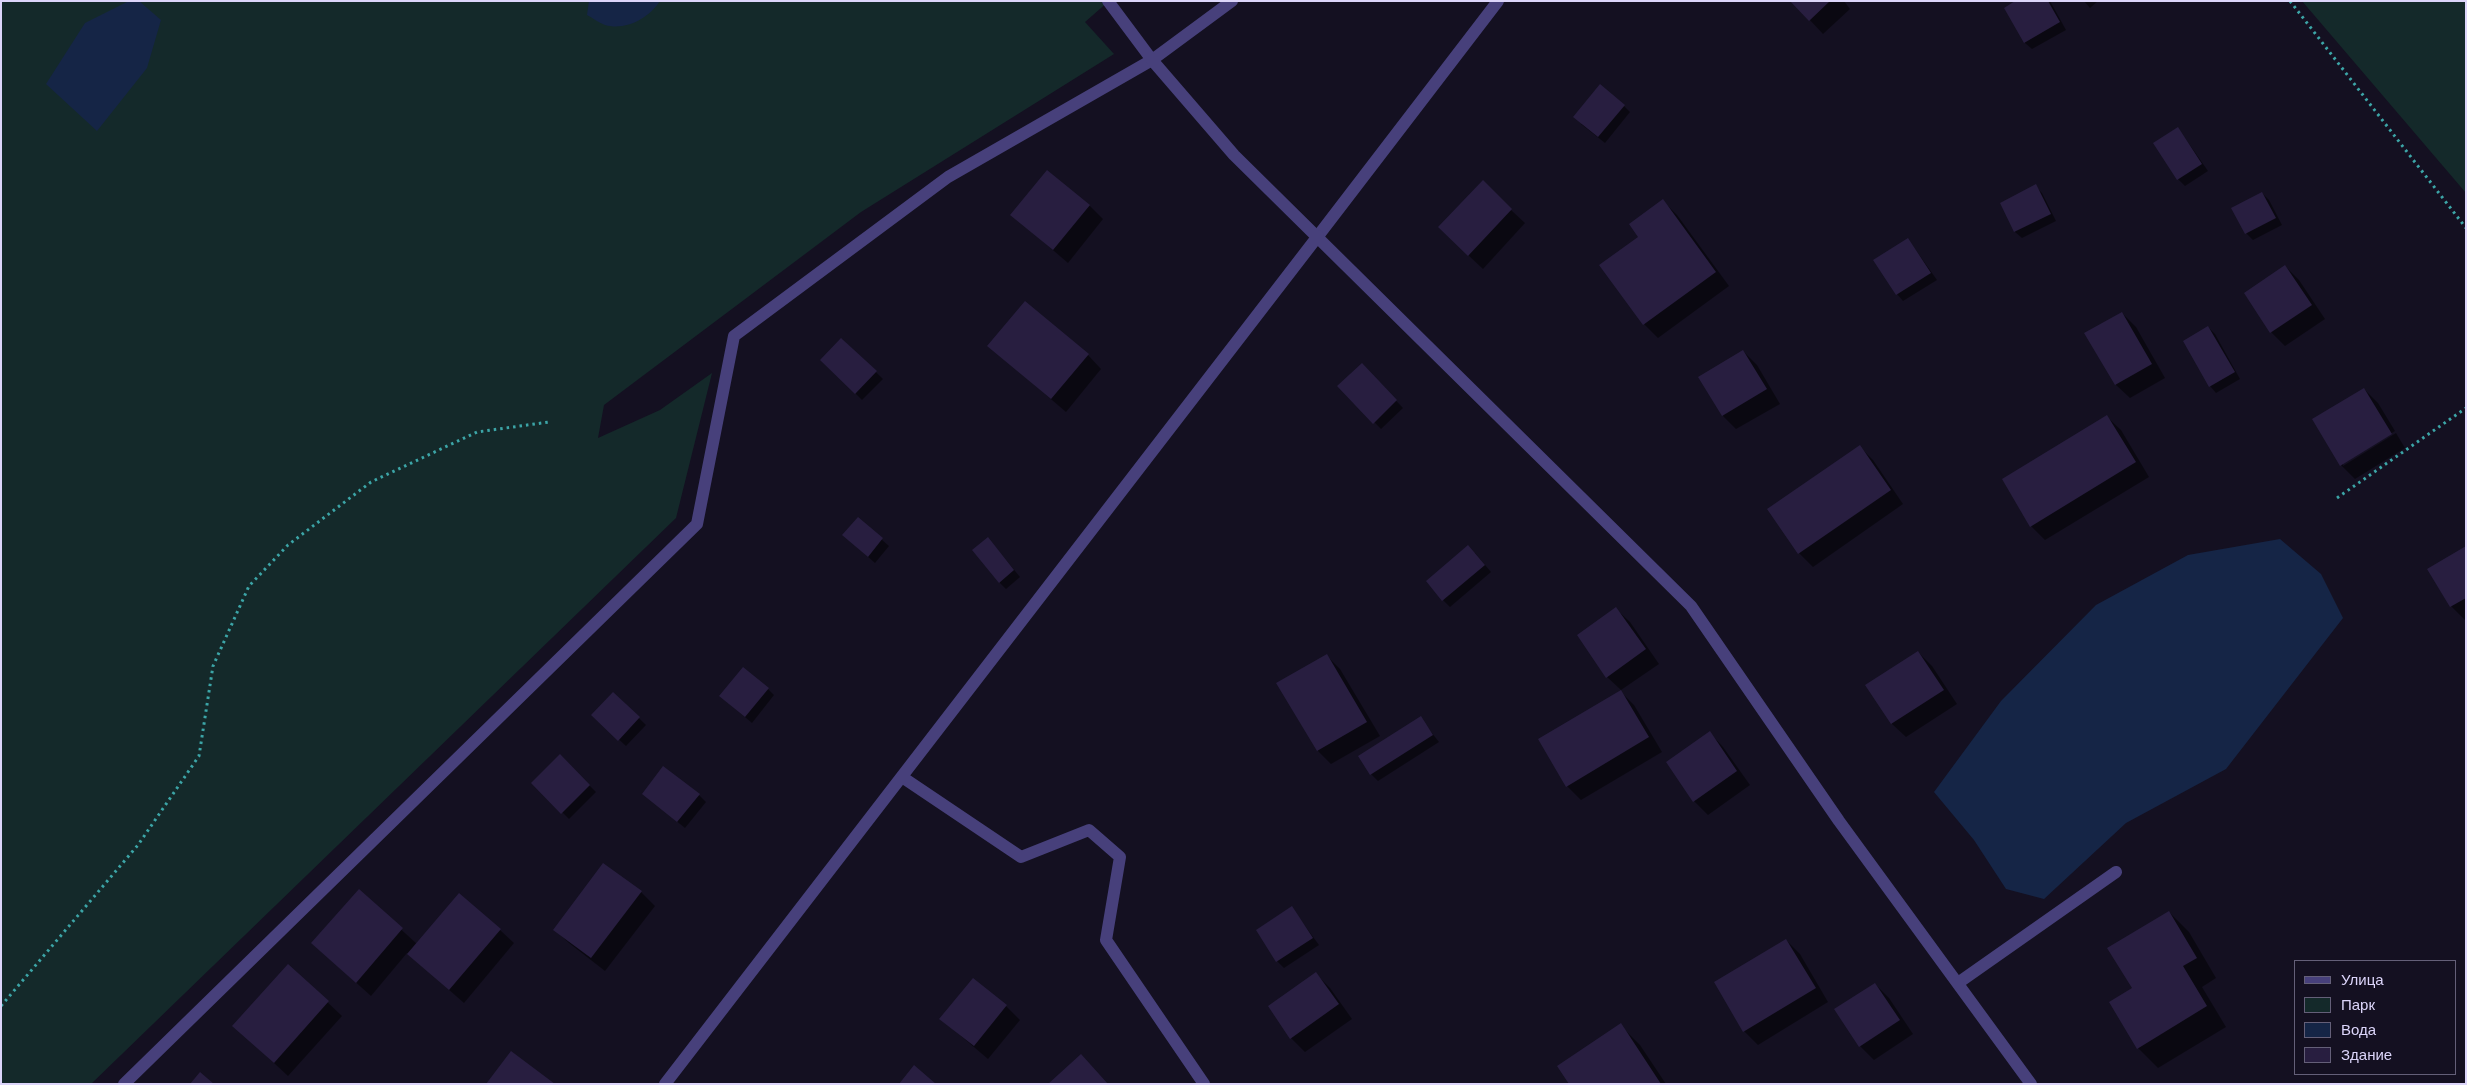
<!DOCTYPE html>
<html>
<head>
<meta charset="utf-8">
<style>
  body { margin:0 }
  #map { position:relative; width:2467px; height:1085px; overflow:hidden; background:#141021; font-family:"DM Sans",sans-serif }
  canvas { display:block }
  .frame { position:absolute; inset:0; border:2px solid #dcd5fa; pointer-events:none }
  .legend { position:absolute; left:2294px; top:960px; width:162px; height:115px; box-sizing:border-box; background:#141021; border:1px solid #645f78; margin:0; padding:6px 9px; list-style:none; font-size:15px; color:#dcd5fa }
  .legend li { display:flex; align-items:center; gap:10px; height:25px }
  .legend b { width:25px; border:1px solid #645f78 }
</style>
</head>
<body>
<div id="map">
<canvas width="2467" height="1085"></canvas>
<div class="frame"></div>
<ul class="legend">
<li><b style="height:6px;background:#47407b"></b>Улица</li>
<li><b style="height:14px;background:#14292a"></b>Парк</li>
<li><b style="height:14px;background:#152546"></b>Вода</li>
<li><b style="height:14px;background:#281e40"></b>Здание</li>
</ul>
</div>
<script>
const ctx = document.querySelector('canvas').getContext('2d');
ctx.lineJoin = 'round';
function fillPath(path, color) {
  ctx.fillStyle = color;
  ctx.fill(path, 'evenodd');
}
function stroke(path, color, width, dash) {
  ctx.strokeStyle = color;
  ctx.lineWidth = width;
  ctx.lineCap = dash ? 'butt' : 'round';
  ctx.setLineDash(dash || []);
  ctx.stroke(path);
}
const green = new Path2D(`
  M1 1H1109L1085 22 1114 54 861 212 604 405 598 438 660 410 712 373 676 518 91 1084H1Z
  M2302 1H2466V193Z`);
const water = new Path2D(`
  M129 1H139L161 20 147 68 97 131 46 84 85 23Z
  M589 1H660C649 18 626 31 605 25 599 23 593 18 587 15Z
  M2280 539 2321 574 2343 618 2226 769 2126 823 2044 899 2006 889 1974 840 1934 792 2001 701 2096 605 2188 555Z`);
const shadow = new Path2D(`
  M1792 1H1844L1850 9 1823 34Z
  M2018 1H2050L2066 30 2032 49 2025 43 2005 9Z
  M2084 1H2098L2090 8Z
  M1624 106 1630 112 1605 143 1581 124Z
  M2178 128 2208 171 2185 186 2178 179Z
  M2035 186 2042 193 2056 221 2022 238 2015 232 2001 203Z
  M2262 193 2269 200 2282 225 2253 240 2246 233Z
  M1663 201 1677 215 1729 286 1658 338 1644 324 1639 237Z
  M1089 205 1103 219 1068 263 1012 215Z
  M1511 210 1525 223 1483 269 1453 241Z
  M1908 239 1937 280 1903 301 1897 294Z
  M2285 266 2299 280 2325 319 2285 346 2271 332 2245 294Z
  M2122 313 2136 327 2165 378 2130 398 2116 385 2086 333Z
  M2208 327 2215 334 2240 379 2216 393 2210 386Z
  M842 339 883 379 862 400 822 360Z
  M989 346 1088 355 1101 369 1066 412Z
  M1743 351 1757 365 1780 404 1736 429 1723 416Z
  M1362 365 1403 408 1381 429 1339 386Z
  M2364 389 2378 403 2395 431 2343 463V466L2396 433 2405 448 2355 479 2341 465 2314 420Z
  M2107 417 2121 430 2149 477 2045 540 2031 526Z
  M1859 446 1873 460 1903 504 1813 567 1799 553Z
  M858 519 889 546 875 563 851 542Z
  M988 538 1020 577 1006 589 999 582Z
  M2466 547V620H2465L2451 606 2429 569Z
  M1475 553 1491 572 1450 607 1443 600Z
  M1616 609 1630 622 1659 664 1621 690 1607 677Z
  M1918 652 1932 666 1957 704 1906 737 1892 724 1867 685Z
  M1326 655 1340 669 1380 736 1331 764 1318 751Z
  M768 689 774 695 752 723 720 696Z
  M1620 691 1634 705 1662 752 1581 800 1567 786Z
  M613 693 646 725 626 746 592 715Z
  M1420 718 1439 742 1378 781 1371 774Z
  M1710 733 1723 747 1750 785 1708 815 1694 801Z
  M560 756 596 792 569 819 533 783Z
  M643 794 699 795 706 802 685 828Z
  M359 891 417 944 500 930 514 943 464 1003 407 953 371 996 312 943Z
  M641 892 655 906 605 971 569 943 555 930Z
  M1292 908 1319 945 1284 968 1277 961Z
  M2169 912 2189 932 2216 978 2202 987 2226 1027 2158 1068 2138 1048 2133 988Z
  M1786 940 1800 954 1828 1002 1758 1045 1744 1031Z
  M288 965 342 1016 288 1076 234 1026Z
  M1316 974 1330 988 1352 1019 1305 1052 1291 1038Z
  M1875 984 1889 998 1913 1034 1874 1060 1860 1046Z
  M1006 1006 1020 1020 988 1059 941 1019Z
  M1620 1025 1640 1045 1666 1084H1570Z`);
const building = new Path2D(`
  M1790 1H1830L1809 21Z
  M2015 1H2048L2060 22 2024 43 2004 8Z
  M1600 84 1625 105 1598 137 1573 117Z
  M2178 127 2202 164 2177 180 2153 143Z
  M1047 170 1090 205 1053 250 1010 215Z
  M1483 180 1512 209 1468 256 1438 227Z
  M2036 184 2051 214 2014 232 2000 203Z
  M2262 192 2276 218 2245 234 2231 208Z
  M1663 199 1716 272 1643 325 1599 265 1638 237 1629 224Z
  M1908 238 1931 273 1896 295 1873 260Z
  M2285 265 2312 305 2270 333 2244 293Z
  M1025 301 1089 354 1051 399 987 346Z
  M2122 312 2152 364 2115 385 2084 333Z
  M2208 326 2235 372 2209 387 2183 341Z
  M841 338 877 371 855 394 820 360Z
  M1743 350 1767 389 1722 416 1698 377Z
  M1362 363 1397 400 1373 424 1337 386Z
  M2364 388 2392 434 2340 466 2312 419Z
  M2107 415 2136 462 2030 527 2002 479Z
  M1860 445 1891 490 1798 554 1767 509Z
  M858 517 883 538 868 557 842 535Z
  M988 537 1014 570 999 583 972 550Z
  M1468 545 1485 565 1442 601 1426 581Z
  M2466 546V598L2450 607 2427 569Z
  M1616 607 1646 649 1606 678 1577 635Z
  M1918 651 1944 690 1891 724 1865 685Z
  M1327 654 1367 722 1317 751 1276 683Z
  M743 667 769 688 745 717 719 696Z
  M1621 690 1649 737 1566 787 1538 739Z
  M613 692 640 717 618 741 591 715Z
  M1421 716 1433 735 1370 775 1358 756Z
  M1710 731 1737 771 1693 802 1666 762Z
  M560 754 590 785 561 814 531 783Z
  M663 766 700 794 677 822 642 794Z
  M603 863 642 891 591 958 553 930Z
  M359 889 403 928 356 983 311 943Z
  M459 893 501 929 449 990 407 954Z
  M1292 906 1313 938 1276 962 1256 930Z
  M2169 911 2197 958 2183 966 2207 1006 2137 1049 2109 1002 2132 988 2107 948Z
  M1786 939 1816 988 1743 1032 1714 982Z
  M288 964 329 1001 274 1063 232 1026Z
  M1316 972 1339 1004 1290 1039 1268 1006Z
  M973 978 1007 1005 974 1046 939 1019Z
  M1875 983 1900 1020 1859 1047 1834 1009Z
  M1621 1023 1661 1084H1569L1557 1066Z
  M511 1051 555 1084H486Z
  M1081 1054 1108 1084H1048Z
  M914 1065 936 1084H899Z
  M200 1072 214 1084H190Z`);
const path = new Path2D(`
  M2290 1 2466 228
  M2337 498 2466 408
  M1 1006 138 845 199 756 213 666 249 586 288 545 371 482 477 432 549 422`);
const lane = new Path2D(`
  M1318 236 1498 1
  M902 777 1021 857 1089 830 1120 857 1106 940 1204 1084
  M1958 983 2116 872
  M124 1084 697 524 734 336 948 177 1152 60 1232 1`);
const street = new Path2D(`
  M1108 1 1152 60 1234 155 1691 606 1839 821 2031 1084
  M665 1084 1318 236`);
fillPath(green, '#14292a');
fillPath(water, '#152546');
fillPath(shadow, '#0007');
fillPath(building, '#281e40');
stroke(path, '#3ca5a7', 3, [2.5, 4]);
stroke(lane, '#47407b', 12);
stroke(street, '#47407b', 12);
</script>
</body>
</html>
